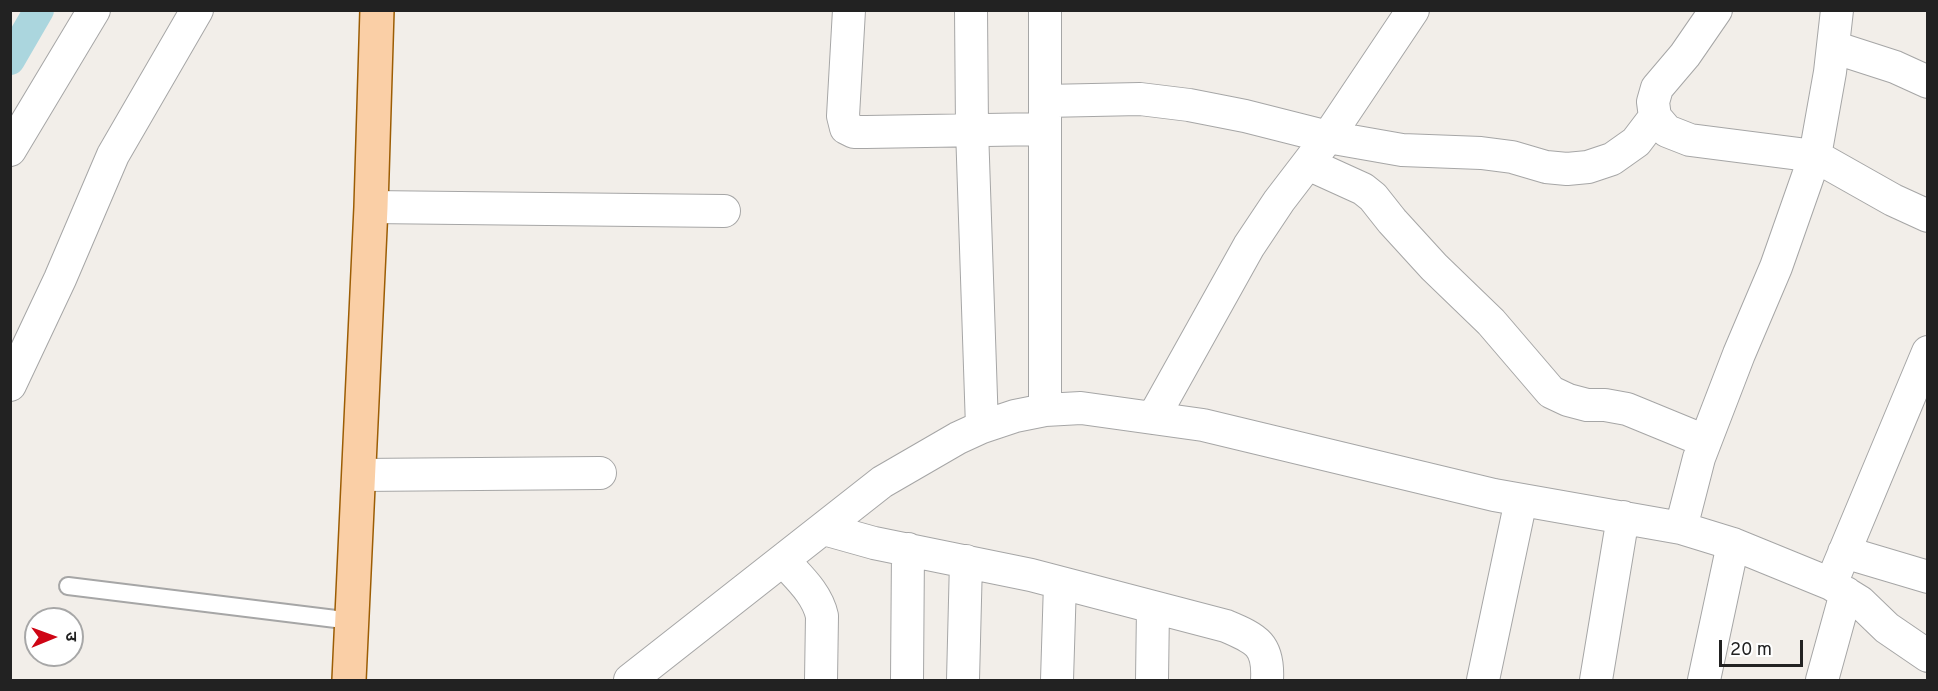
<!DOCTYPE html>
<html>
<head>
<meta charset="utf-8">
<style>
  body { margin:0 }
  #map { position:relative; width:1938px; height:691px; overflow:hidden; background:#f2eee9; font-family:Overpass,"Noto Sans Devanagari",sans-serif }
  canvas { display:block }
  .frame { position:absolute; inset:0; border:12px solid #222; pointer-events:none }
  .north { position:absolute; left:24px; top:607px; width:60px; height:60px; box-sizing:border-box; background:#fff; border:2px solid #a7a7a7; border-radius:50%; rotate:89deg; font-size:16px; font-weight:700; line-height:24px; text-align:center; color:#222 }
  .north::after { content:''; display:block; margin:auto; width:21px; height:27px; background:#ce0515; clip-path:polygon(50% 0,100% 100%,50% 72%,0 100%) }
  .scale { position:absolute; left:1719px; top:640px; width:84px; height:27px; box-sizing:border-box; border:3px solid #222; border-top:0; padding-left:8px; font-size:18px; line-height:21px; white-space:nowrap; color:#222; -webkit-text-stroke:4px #fff; paint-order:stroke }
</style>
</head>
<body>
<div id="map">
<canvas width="1938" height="691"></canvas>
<div class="frame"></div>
<div class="north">उ</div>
<div class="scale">20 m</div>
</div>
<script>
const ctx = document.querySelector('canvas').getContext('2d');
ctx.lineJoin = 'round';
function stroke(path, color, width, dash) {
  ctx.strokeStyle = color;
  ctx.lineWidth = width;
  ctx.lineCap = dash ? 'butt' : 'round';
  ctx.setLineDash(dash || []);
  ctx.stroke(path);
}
const canal = new Path2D(`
  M10 60 39 10`);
const lane = new Path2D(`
  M68 586 352 621`);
const street = new Path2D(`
  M849 10 843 116 846 128 854 132H866L1045 129
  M971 10 972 129 982 427
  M1716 10 1685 55 1657 88 1653 102 1655 117 1667 131 1690 140 1815 156 1893 200 1928 216
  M1833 47 1895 67 1928 82
  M1045 101 1140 99 1189 105 1245 116 1328 137 1402 150 1481 153 1512 157 1546 167 1567 169 1588 167 1612 159 1636 142 1655 117
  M10 150 94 10
  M1308 164 1363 189 1373 197 1392 221 1434 267 1491 322 1551 392 1568 400 1587 405H1605L1627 409 1705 441
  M371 207 724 211
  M10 385 60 279 113 155 197 10
  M1045 410V10
  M1153 418 1249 246 1279 201 1328 137 1413 10
  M359 475 600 473
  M1681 528 1699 458 1739 354 1776 267 1815 156 1830 72 1837 10
  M824 529 874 543 1031 575 1226 626C1257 639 1269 645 1267 680
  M1844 552 1928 577
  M783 560C798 577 817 593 822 616L821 680
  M1831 584 1928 352
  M630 680 882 482 958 438 982 427 1015 416 1045 410 1081 408 1203 425 1494 495 1681 528 1733 544 1831 584 1860 602 1887 628 1928 656
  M907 680 908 549
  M963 680 966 561
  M1057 680 1060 583
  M1152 680 1153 608
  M1483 680 1521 500
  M1596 680 1623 517
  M1704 680 1733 544
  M1822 680 1846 593`);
const primary = new Path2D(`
  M349 680 371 207 377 10`);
stroke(canal, '#abd6de', 30);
stroke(lane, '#a6a6a6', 20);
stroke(street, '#a6a6a6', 34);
stroke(primary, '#9c5d04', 36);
stroke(lane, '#fff', 16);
stroke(street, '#fff', 32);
stroke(primary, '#facfa6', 33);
</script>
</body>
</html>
